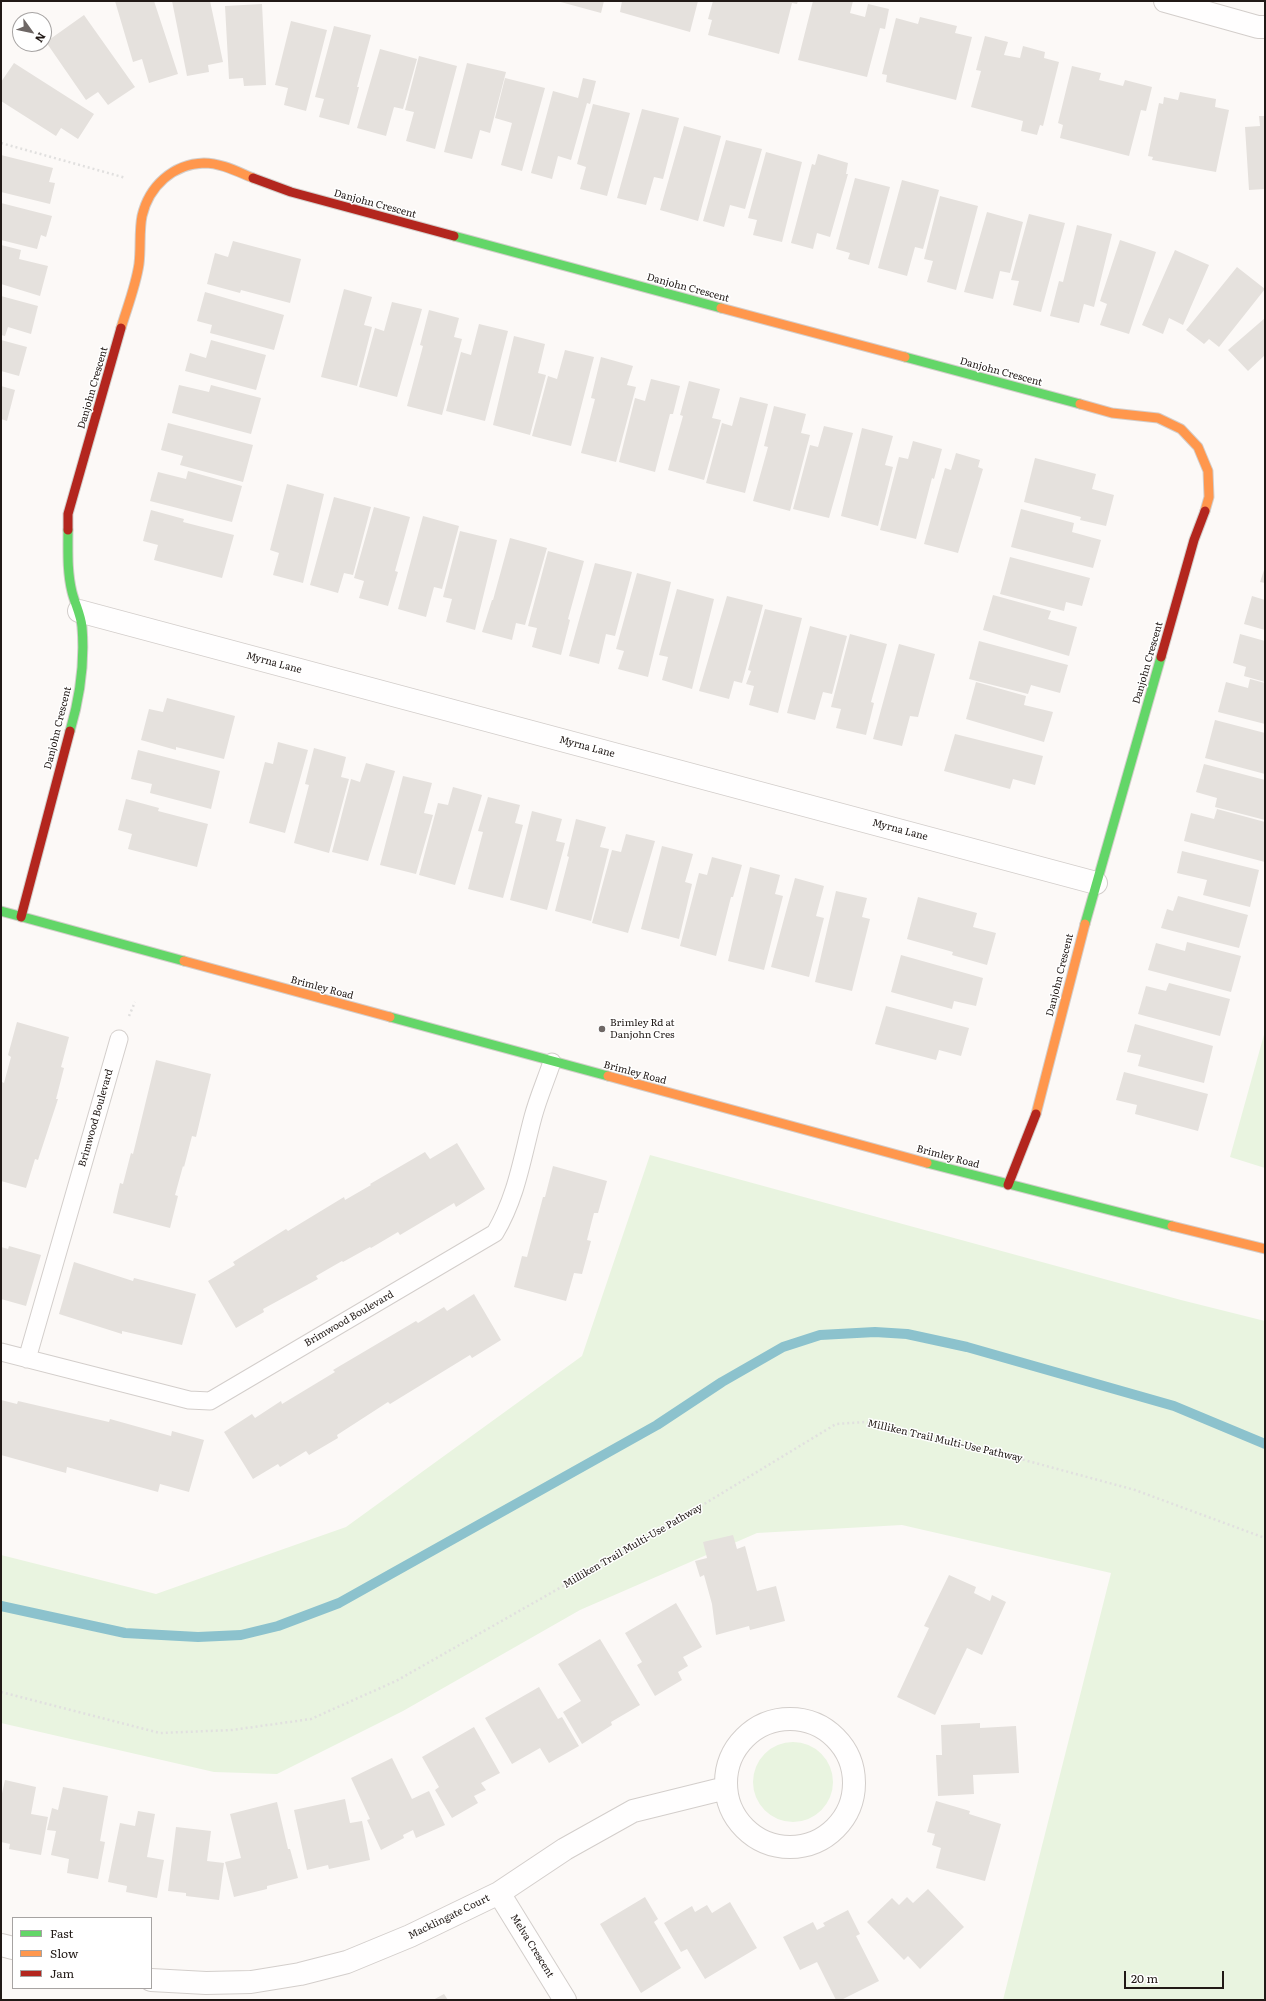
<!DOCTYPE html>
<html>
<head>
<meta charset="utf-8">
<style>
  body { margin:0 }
  #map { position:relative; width:1266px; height:2001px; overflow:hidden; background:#fcf9f7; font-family:Literata,serif }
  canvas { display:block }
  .frame { position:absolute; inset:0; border:2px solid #211916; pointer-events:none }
  .legend { position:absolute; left:12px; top:1917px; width:140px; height:72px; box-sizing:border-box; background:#fff; border:1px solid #a6a3a2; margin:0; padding:5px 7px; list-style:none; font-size:12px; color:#211916 }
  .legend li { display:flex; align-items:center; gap:8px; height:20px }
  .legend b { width:20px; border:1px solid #a6a3a2 }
  .north { position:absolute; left:12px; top:12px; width:40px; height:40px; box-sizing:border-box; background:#fff; border:1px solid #a6a3a2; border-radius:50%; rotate:123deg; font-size:11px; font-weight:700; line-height:16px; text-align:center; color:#211916 }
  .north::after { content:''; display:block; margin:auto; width:14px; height:18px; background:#6e6765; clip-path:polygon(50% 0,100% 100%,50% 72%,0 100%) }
  .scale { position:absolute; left:1124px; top:1971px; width:100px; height:18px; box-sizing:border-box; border:2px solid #211916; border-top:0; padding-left:5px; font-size:12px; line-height:14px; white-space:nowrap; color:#211916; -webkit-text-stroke:3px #fff; paint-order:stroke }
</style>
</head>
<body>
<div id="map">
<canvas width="1266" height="2001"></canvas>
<div class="frame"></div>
<ul class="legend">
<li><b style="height:5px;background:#63d668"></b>Fast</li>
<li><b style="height:5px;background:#ff974d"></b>Slow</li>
<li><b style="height:5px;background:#b3261e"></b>Jam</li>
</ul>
<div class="north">N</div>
<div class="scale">20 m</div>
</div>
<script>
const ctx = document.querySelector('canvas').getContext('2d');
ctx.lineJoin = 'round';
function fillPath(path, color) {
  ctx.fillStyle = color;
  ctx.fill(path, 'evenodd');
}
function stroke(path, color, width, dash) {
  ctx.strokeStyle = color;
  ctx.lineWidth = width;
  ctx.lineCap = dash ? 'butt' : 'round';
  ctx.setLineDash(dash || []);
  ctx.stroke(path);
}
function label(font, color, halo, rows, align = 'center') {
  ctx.font = font + ' Literata,serif';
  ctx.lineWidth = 3;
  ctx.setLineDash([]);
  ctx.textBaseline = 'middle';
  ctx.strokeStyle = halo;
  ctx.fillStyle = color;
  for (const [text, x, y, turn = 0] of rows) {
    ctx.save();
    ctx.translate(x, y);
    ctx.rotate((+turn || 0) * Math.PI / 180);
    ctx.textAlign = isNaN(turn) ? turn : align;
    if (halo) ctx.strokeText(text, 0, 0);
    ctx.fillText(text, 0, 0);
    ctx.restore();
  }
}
const green = new Path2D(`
  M1265 1031V1168L1230 1157Z
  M650 1155 1181 1300 1265 1321V2000H1003L1111 1573 902 1525 757 1533 580 1610 403 1711 277 1774 214 1772 1 1723V1555L156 1594 346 1527 582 1356Z
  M753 1782a40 40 0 1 1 80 0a40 40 0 1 1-80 0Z`);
const stream = new Path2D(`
  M1 1606 125 1633 198 1637 241 1635 278 1626 339 1603 657 1425 722 1382 783 1347 820 1335 875 1332 907 1334 967 1347 1174 1406 1265 1444`);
const building = new Path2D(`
  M115 1H154L178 74 149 83 142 59 133 62Z
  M172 1H210L223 62 208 65 209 72 187 76Z
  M557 1H604L601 13Z
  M622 1H698L690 32 620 12Z
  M713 1H798L797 4 792 3 779 54 708 35 712 20 708 19Z
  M813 1H853L850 13 865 17 868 4 889 9 885 29 880 28 867 77 798 60Z
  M262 4 266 85 244 86 243 78 229 79 225 6Z
  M84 15 135 87 108 105 98 92 86 100 46 42Z
  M920 17 957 26 955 33 972 37 956 100 886 82 887 75 882 74 896 18 918 24Z
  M291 21 327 30 306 111 284 105 288 88 275 85Z
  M334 26 371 35 357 87H359L349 125 319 117 324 99 315 97Z
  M985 36 1008 42 1004 55 1020 58 1023 46 1045 52 1044 58 1059 62 1043 126 1040 125 1037 135 1021 131 1023 121 971 107 981 71 976 70Z
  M380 49 417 59 403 109 394 107 386 136 357 128Z
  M419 56 457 66 435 149 406 141 414 112 405 110Z
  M14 63 94 114 78 139 61 128 56 136 1 101V82Z
  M467 63 506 72 490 133 480 130 472 159 444 152Z
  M1072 66 1101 73 1099 80 1123 86 1125 80 1152 87 1146 111 1141 110 1129 156 1060 138 1063 125 1058 123Z
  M505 78 545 88 522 171 501 165 512 123 495 118Z
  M583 78 596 81 590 104 587 103 571 160 558 156 552 179 531 173 553 91 578 98Z
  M1180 92 1216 99 1215 107 1229 110 1216 172 1152 160 1153 157 1148 156 1159 103 1163 104 1164 97 1178 100Z
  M593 104 630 113 607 196 580 189 586 167 577 164Z
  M642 109 679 118 663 179 654 177 646 205 617 198Z
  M1259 116H1265V189L1249 190 1245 127 1260 126Z
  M684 126 721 136 698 221 660 210Z
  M726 140 762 149 745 209 730 205 724 227 703 221Z
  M766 152 802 162 782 242 753 235 757 220 748 218Z
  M818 154 848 163 846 174H848L830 237 817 233 813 249 791 243 812 164 815 165Z
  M1 155 53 168 49 182 55 183 50 204 1 192Z
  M855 178 890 187 869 265 848 259 850 253 836 249Z
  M902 180 939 190 923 249 915 247 907 276 878 268Z
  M940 196 978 206 956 290 927 282 933 261 924 259Z
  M1 203 52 216 46 237 41 235 37 249 1 240Z
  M987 212 1023 222 1010 273 1000 271 993 299 964 292Z
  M1029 214 1065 223 1041 312 1013 305 1019 281 1011 280Z
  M1077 225 1112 234 1094 307 1084 304 1079 323 1050 316 1059 281 1063 282Z
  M1120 240 1156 252 1129 334 1100 325 1107 304 1100 301Z
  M233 241 301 259 290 303 241 290 240 293 207 284 215 253 228 257Z
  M1 245 21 250 19 259 48 266 40 296 1 284Z
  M1175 250 1209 265 1183 325 1169 318 1163 334 1142 325Z
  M1237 267 1265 289 1219 347 1209 339 1204 344 1186 330Z
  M344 289 372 297 364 325 372 327 357 386 321 377Z
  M205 292 284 315 274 350 210 333 212 325 197 321Z
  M1 296 38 306 31 334 8 327 5 336 1 335Z
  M392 302 422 309 397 397 359 387 375 328 384 331Z
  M429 310 459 318 454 337 462 339 442 415 407 406 423 346 420 345Z
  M1265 318V355L1248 371 1228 350Z
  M479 324 508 331 485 421 446 411 461 352 471 355Z
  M514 336 545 344 538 373 546 375 530 435 493 425Z
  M1 340 27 347 19 376 1 371Z
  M211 340 266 355 256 390 185 371 190 353 206 358Z
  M565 350 594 357 571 446 532 436 548 376 557 379Z
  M601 357 633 366 627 385 636 387 616 462 581 453 595 399 591 398Z
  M651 379 680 386 673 414H670L655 472 619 462 635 398 645 401Z
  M689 381 720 389 712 418 721 420 704 480 668 470 683 416 680 415Z
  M179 385 209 392 211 385 261 398 251 434 172 413Z
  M1 386 15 390 7 421 1 419Z
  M740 397 768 404 745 493 706 483 722 423 732 426Z
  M774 406 806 414 801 433 810 435 790 511 753 501 768 447 764 446Z
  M168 423 253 445 243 482 180 465 183 456 161 450Z
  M824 426 853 433 829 518 793 509 810 445 818 447Z
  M862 428 893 436 885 465 893 467 878 526 841 516Z
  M913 441 942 449 934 479 932 478 916 539 880 530 899 457 908 459Z
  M956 453 980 460 978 467 983 469 958 553 924 544 945 468 951 470Z
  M1035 458 1096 474 1092 489 1114 495 1106 526 1080 520 1081 517 1024 502Z
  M188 471 242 486 232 522 150 501 158 472 186 479Z
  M287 484 324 494 303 583 273 575 279 553 270 550Z
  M334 497 371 507 353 575 344 573 338 593 310 585Z
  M374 507 410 517 395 571 398 572 388 606 359 598 364 581 354 578Z
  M1021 509 1074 523 1072 532 1101 540 1093 568 1011 547Z
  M151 510 184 519 183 522 234 535 222 578 154 560 158 545 143 541Z
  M423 516 459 526 442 589 434 587 426 617 398 609Z
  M460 531 497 540 475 630 446 622 452 599 443 597Z
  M510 538 547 548 525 625 516 623 512 640 482 632 492 600H493Z
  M548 551 584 561 568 619 570 620 561 655 532 647 537 628 528 626Z
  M1010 557 1090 578 1082 606 1066 602 1064 611 1000 594Z
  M595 563 632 572 615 636 606 634 599 664 569 656Z
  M1265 567V583L1260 582Z
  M637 573 671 582 648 677 618 669 624 651 616 649Z
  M677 589 714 599 692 689 662 680 668 657 659 655Z
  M993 595 1051 611 1048 619 1077 627 1069 656 983 630Z
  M727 596 763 605 742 683 734 681 729 699 699 691Z
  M1252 596 1265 600V630L1244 624Z
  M765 609 802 618 778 713 749 705 754 686 746 684 751 671 748 670Z
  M810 626 847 636 832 694 823 692 815 720 787 713Z
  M850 634 887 644 871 702 874 703 866 735 836 728 841 709 831 707Z
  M1240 634 1265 641V682L1244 676 1246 667 1233 663Z
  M979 641 1068 665 1060 693 1031 685 1028 694 969 679Z
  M899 644 935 654 918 717 910 716 902 746 873 739Z
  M1250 679 1265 683V724L1218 712 1226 682 1248 688Z
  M976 682 1026 696 1024 705 1053 712 1044 742 966 719Z
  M167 698 235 716 224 759 176 747V750L141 740 149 709 163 712Z
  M1215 720 1265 733V774L1205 758Z
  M955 734 1043 756 1035 785 1013 779 1010 789 944 771Z
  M278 742 308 750 285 833 249 823 265 762 273 764Z
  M314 748 346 757 341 777 349 779 329 853 294 843 309 785 305 784Z
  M138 750 220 771 211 809 150 793 152 784 131 779Z
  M366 763 395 771 368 861 332 852 351 779 360 782Z
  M1204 764 1265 780V820L1215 807 1217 798 1196 792Z
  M403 776 432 783 424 813 433 815 416 874 380 865Z
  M453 787 482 795 455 885 419 875 438 803 448 805Z
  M488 797 520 805 515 823 523 825 503 898 468 889 483 832 478 831Z
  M126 799 159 808 158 811 208 824 197 867 128 849 132 834 118 830Z
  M1217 809 1265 822V862L1184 841 1191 813 1214 819Z
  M532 811 562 819 556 841 565 843 547 910 510 900Z
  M576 819 606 827 600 847 609 849 591 921 555 911 569 857 567 856Z
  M626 834 655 841 628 933 592 923 612 850 621 852Z
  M662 846 693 854 685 882 692 884 679 939 641 929Z
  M1182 851 1259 870 1250 907 1203 895 1207 880 1177 873Z
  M712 857 742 865 733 897H731L716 956 680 946 699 873 707 875Z
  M750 867 780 875 775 894 783 896 764 970 728 961Z
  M795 878 824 886 816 916 824 918 809 977 771 967Z
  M836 891 867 898 862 917 870 919 852 991 815 982Z
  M1178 896 1248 915 1239 948 1161 928 1167 909 1173 911Z
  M918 897 977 913 973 927 996 933 987 965 952 955 953 952 907 939Z
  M1187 942 1241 956 1231 992 1148 970 1156 943 1185 951Z
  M901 955 983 978 976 1006 954 1001 952 1009 891 992Z
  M1169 983 1230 999 1220 1036 1138 1014 1146 986 1166 991Z
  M886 1006 969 1028 961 1056 939 1050 936 1060 875 1044Z
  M17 1022 69 1037 61 1067 64 1068 56 1099H58L38 1160 35 1159 26 1188 1 1181V1084L2 1082 4 1083 11 1057 8 1055Z
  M1135 1024 1213 1046 1204 1083 1138 1066 1141 1055 1127 1052Z
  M156 1060 211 1074 196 1137 192 1136 184 1167 183 1166 175 1195 178 1196 170 1228 113 1213 120 1183 123 1184 131 1153 133 1154Z
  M1124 1072 1208 1094 1198 1131 1135 1114 1137 1105 1116 1100Z
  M457 1143 485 1189 456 1207 454 1203 400 1235 398 1232 371 1248 370 1247 343 1262 342 1261 316 1276 318 1279 263 1309 264 1312 236 1328 208 1281 235 1265 233 1262 286 1229 288 1231 344 1197 345 1200 371 1185 370 1184 425 1152 430 1159Z
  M553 1166 607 1181 598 1213H594L587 1240 591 1241 582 1274 574 1273 566 1301 514 1287 522 1256 527 1257 543 1197H545Z
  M9 1246 41 1255 26 1306 1 1299V1247L8 1249Z
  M74 1262 133 1281 134 1278 196 1294 182 1345 122 1331V1334L59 1314Z
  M474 1294 501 1340 472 1358 470 1355 390 1404 388 1402 337 1435 338 1438 309 1455 306 1451 280 1467 278 1464 253 1479 224 1432 252 1414 255 1418 281 1401 282 1404 335 1372 333 1370 416 1321 418 1323 444 1307 447 1311Z
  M1 1400 17 1404 18 1401 109 1422 110 1419 171 1436 172 1431 204 1440 189 1492 160 1484 158 1492 67 1467 66 1473 1 1455Z
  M733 1535 737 1549 745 1546 757 1591 776 1586 785 1621 750 1630 749 1626 716 1635 712 1604 704 1575 700 1577 695 1561 707 1558 703 1542Z
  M949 1575 976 1587 974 1593 990 1601 992 1595 1006 1602 982 1655 967 1648 935 1715 897 1697 929 1628 924 1626Z
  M676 1603 702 1647 683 1657 688 1666 678 1672 682 1680 655 1696 637 1665 642 1662 625 1633Z
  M600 1639 640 1705 611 1722 612 1725 582 1744 563 1712 581 1701 558 1664Z
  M539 1687 558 1719 562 1717 579 1746 549 1763 540 1748 512 1764 485 1718Z
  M980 1723V1728L1016 1726 1019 1773 973 1775 974 1794 938 1796 936 1755H942L941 1725Z
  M474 1727 500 1773 481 1783 486 1790 474 1796 478 1803 452 1818 435 1790 439 1787 422 1757Z
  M392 1758 412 1799 429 1791 445 1825 416 1838 413 1830 403 1835 404 1838 381 1850 367 1820 370 1819 351 1778Z
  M5 1780 36 1787 31 1814 48 1817 41 1855 9 1849 10 1844 1 1842V1798Z
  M63 1787 108 1796 100 1841 105 1842 98 1879 67 1873 69 1859 51 1855 56 1831 47 1830 52 1808 58 1810Z
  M345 1799 350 1823 362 1821 370 1860 329 1869 328 1865 307 1870 294 1810Z
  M936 1801 970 1811 969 1814 1001 1824 985 1881 936 1868 941 1848 932 1845 935 1834 927 1832Z
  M277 1802 288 1849H290L298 1878 267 1886V1889L234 1897 225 1862 241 1858 230 1814Z
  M138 1811 155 1814 147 1857 164 1860 157 1898 126 1892 127 1886 108 1882 120 1823 135 1826Z
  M176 1827 211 1831 207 1861 224 1863 219 1900 186 1896V1893L168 1891Z
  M928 1889 964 1927 920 1969 908 1956 904 1960 867 1922 892 1898 899 1905 907 1897 913 1903Z
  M645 1897 658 1919 654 1922 681 1968 641 1993 600 1924Z
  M730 1902 757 1948 705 1979 687 1949 681 1952 664 1923 692 1906 695 1912 707 1905 712 1913Z
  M848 1910 860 1934 856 1936 879 1981 841 2000H836L817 1962 800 1970 783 1937 813 1922 817 1930 825 1926 823 1923Z
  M444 1994 448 2000H433Z`);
const path = new Path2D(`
  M1 143 126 178
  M129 1016 135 1002
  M1 1692 160 1733 232 1730 311 1719 396 1681 653 1535 836 1424 865 1422 1013 1457 1135 1490 1265 1538`);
const lane = new Path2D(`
  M1 1352 189 1400 210 1401 495 1233C517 1196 522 1158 533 1117 538 1098 546 1080 552 1062
  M27 1359 119 1039`);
const street = new Path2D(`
  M1165 1 1258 27H1265
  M79 611 1096 883
  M726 1783a64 64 0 1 1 128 0a64 64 0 1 1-128 0Z
  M499 1893 565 2000
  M1 1945 13 1948
  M151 1980 206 1983 251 1982 300 1974 347 1962 410 1936 499 1893 565 1849 633 1811 726 1788`);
const fast = new Path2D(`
  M454 236 721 308
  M905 357 1080 404
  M68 530C68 551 67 572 72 592 75 604 81 615 82 627 85 663 80 697 70 731
  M1 911 184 961
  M1085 924 1161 657
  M390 1017 608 1076
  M927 1163 1172 1226`);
const slow = new Path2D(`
  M721 308 905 357
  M121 328C127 308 136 285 139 264 141 248 139 231 142 216 149 186 173 164 204 163 221 163 238 172 253 178
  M1080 404 1112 413 1158 418 1181 429 1198 447 1208 471 1209 497 1205 511
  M184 961 390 1017
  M608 1076 927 1163
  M1036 1114 1085 924
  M1172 1226 1265 1249`);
const jam = new Path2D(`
  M253 178 291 192 454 236
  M68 530V514L121 328
  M1161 657 1194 540 1205 511
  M21 917 70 731
  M1008 1185 1036 1114`);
const markers = [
  [602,1029,4,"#6e6765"]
];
const streetNames = [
  ["Danjohn Crescent",375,204,15],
  ["Danjohn Crescent",688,288,15],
  ["Danjohn Crescent",1001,372,15],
  ["Danjohn Crescent",93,388,-74],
  ["Myrna Lane",274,663,15],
  ["Danjohn Crescent",1148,663,-74],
  ["Danjohn Crescent",58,728,-76],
  ["Myrna Lane",587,747,15],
  ["Myrna Lane",900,830,15],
  ["Danjohn Crescent",1060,975,-76],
  ["Brimley Road",322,988,15],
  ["Brimley Road",635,1073,15],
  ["Brimwood Boulevard",96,1118,-74],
  ["Brimley Road",948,1157,15],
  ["Brimwood Boulevard",349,1319,-30],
  ["Milliken Trail Multi-Use Pathway",945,1441,13],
  ["Milliken Trail Multi-Use Pathway",633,1546,-30],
  ["Macklingate Court",449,1917,-26],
  ["Melva Crescent",532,1946,58]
];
const poiNames = [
  ["Brimley Rd at",610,1023],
  ["Danjohn Cres",610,1035]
];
fillPath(green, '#e9f4e0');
stroke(stream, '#8cc2cd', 10);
fillPath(building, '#e5e1dd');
stroke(lane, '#d3cecb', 19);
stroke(street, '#d3cecb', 24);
stroke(fast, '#d3cecb', 11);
stroke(slow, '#d3cecb', 11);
stroke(jam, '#d3cecb', 11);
stroke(path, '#e1e0df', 2.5, [2, 3]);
stroke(lane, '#fffefe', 17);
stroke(street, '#fffefe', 22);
stroke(fast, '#63d668', 9);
stroke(slow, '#ff974d', 9);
stroke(jam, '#b3261e', 9);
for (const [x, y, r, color] of markers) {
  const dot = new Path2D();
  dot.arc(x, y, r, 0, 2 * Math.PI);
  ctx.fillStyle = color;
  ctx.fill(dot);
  stroke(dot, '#fff', 1.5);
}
label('10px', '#211916', '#fff', streetNames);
label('10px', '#211916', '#fff', poiNames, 'left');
</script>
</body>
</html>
